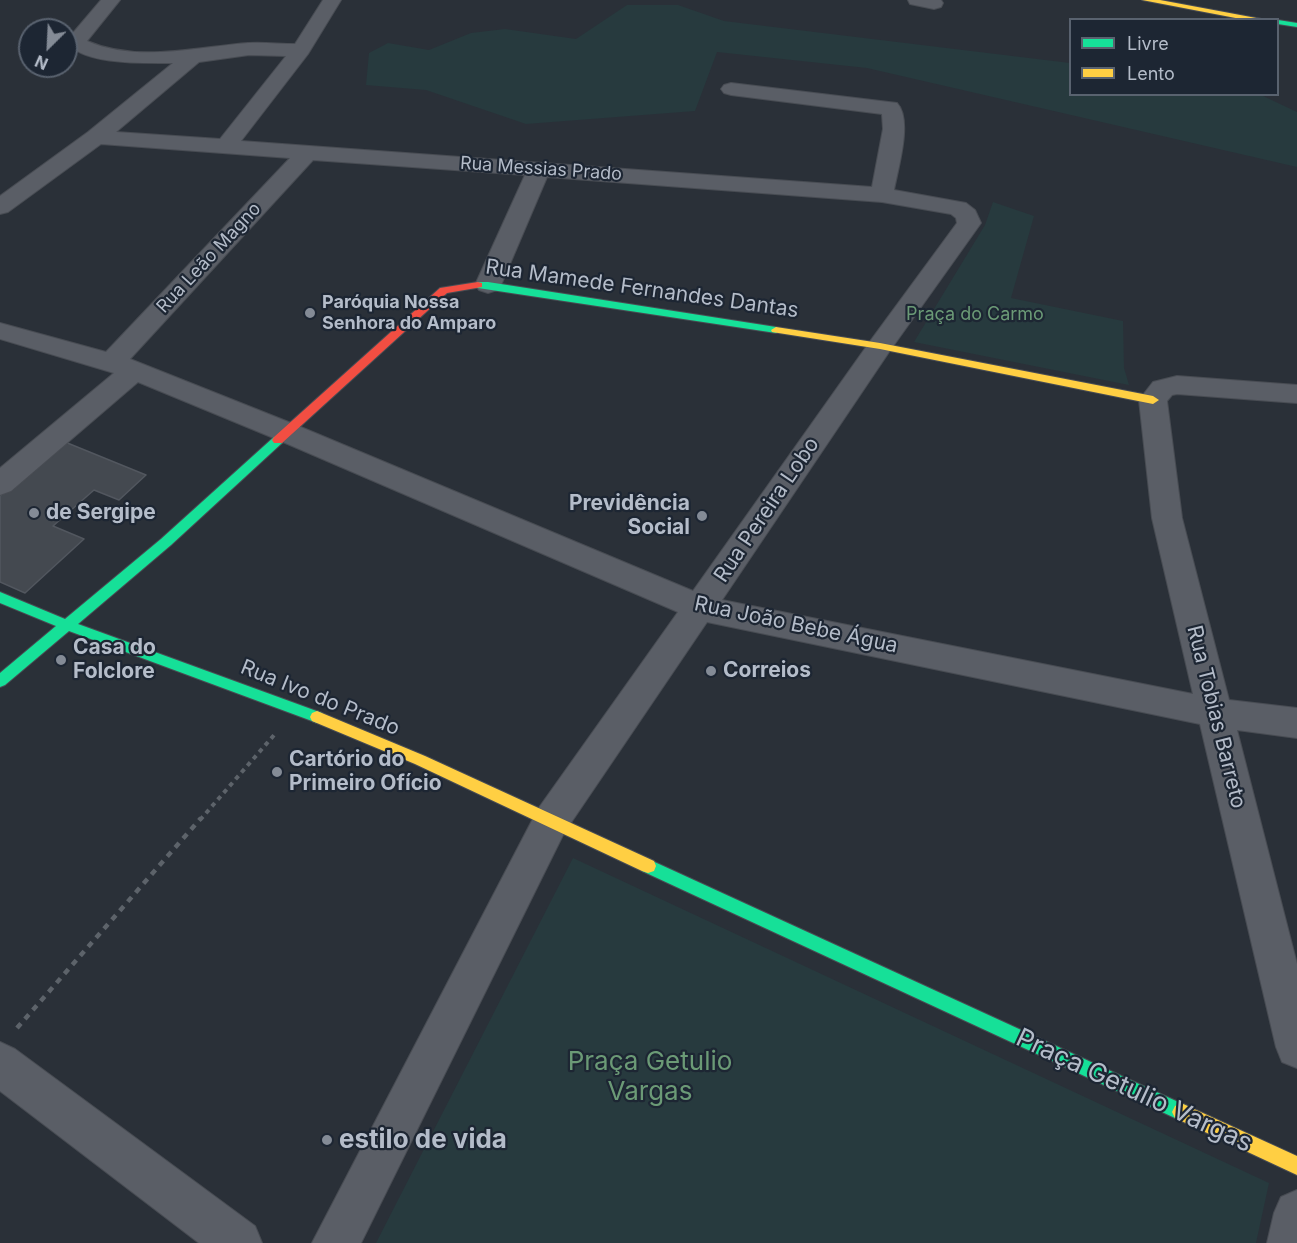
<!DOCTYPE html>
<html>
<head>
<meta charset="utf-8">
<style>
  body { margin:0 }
  #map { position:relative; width:1297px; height:1243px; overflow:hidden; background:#2a3038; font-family:Inter,sans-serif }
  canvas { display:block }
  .legend { position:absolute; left:1069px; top:18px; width:210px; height:78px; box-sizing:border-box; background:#1d2633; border:2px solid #59626f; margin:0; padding:8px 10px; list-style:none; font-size:18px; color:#b4bcc9 }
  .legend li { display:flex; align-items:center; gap:12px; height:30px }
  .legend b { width:30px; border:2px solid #59626f }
  .north { position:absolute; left:18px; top:18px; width:60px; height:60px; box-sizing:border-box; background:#1d2633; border:2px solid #59626f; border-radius:50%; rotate:204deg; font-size:16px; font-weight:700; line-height:24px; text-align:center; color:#b4bcc9 }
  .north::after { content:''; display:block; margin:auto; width:21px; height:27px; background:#848b96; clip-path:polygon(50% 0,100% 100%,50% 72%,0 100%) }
</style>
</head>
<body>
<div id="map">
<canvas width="1297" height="1243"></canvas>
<ul class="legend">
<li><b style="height:8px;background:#16e098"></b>Livre</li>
<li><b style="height:8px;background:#ffcf43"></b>Lento</li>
</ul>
<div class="north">N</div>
</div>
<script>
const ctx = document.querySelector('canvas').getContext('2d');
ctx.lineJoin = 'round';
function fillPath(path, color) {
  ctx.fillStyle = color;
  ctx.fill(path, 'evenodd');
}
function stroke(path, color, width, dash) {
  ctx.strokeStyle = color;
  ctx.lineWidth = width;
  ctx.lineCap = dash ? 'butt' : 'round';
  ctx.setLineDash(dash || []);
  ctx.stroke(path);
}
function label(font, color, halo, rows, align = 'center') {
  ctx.font = font + ' Inter,sans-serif';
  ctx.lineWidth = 4.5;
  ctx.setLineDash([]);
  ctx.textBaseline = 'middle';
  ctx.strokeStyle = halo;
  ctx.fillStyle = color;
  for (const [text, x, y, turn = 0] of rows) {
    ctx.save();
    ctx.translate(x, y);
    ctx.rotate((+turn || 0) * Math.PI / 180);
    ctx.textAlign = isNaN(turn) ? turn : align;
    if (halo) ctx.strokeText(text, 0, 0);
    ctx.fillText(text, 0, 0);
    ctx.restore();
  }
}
const green = new Path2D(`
  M627 5H678L724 21 1070 63V94L1261 95 1297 112V167L867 68 717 52 695 111 526 124 426 90 366 85 369 53 388 43 429 50 471 33 505 29 576 39Z
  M993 202 1034 216 1011 298 1123 321 1124 368 1129 385 914 342 985 225Z
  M573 858 1269 1183 1256 1243H376Z`);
const building = new Path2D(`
  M65 442 146 475 119 500 94 490 53 526 84 539 25 593 0 582V496Z`);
const pathFar1 = new Path2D(`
  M200 820 275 734`);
const path = new Path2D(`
  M17 1028 201 818`);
const street = new Path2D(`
  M101 0H120L87 41C138 63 196 47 248 43 264 42 280 44 295 44L323 0H341L308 54 241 141 872 187 883 129 882 114 731 95 724 93 721 89 724 85 731 83 897 103C913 120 898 168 894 190L966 203 975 210 981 223 889 352 722 600 1193 694 1152 518 1139 400 1153 382 1177 376 1297 385V403L1177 394 1172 395 1167 401 1182 518 1229 700 1297 708V738L1237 730 1297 964V1068L1282 1062 1276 1047 1200 724 707 622 564 833 361 1243H312L538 809 678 612 276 439 138 382 11 491 0 495V468L114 373 0 339V323L106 352 290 158 101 144 8 212 0 214V196L88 132 173 63C149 63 77 66 67 40ZM249 55 286 56 220 139 116 132 199 62ZM313 160 525 175 475 285 479 290 488 293 497 290 501 285 547 177 882 202 951 214 956 218 957 223 871 340 693 591 296 425 130 359Z
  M908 0H941L943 3 941 7 934 9 910 4Z
  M0 1042 15 1049 255 1226 262 1243H199L0 1091Z
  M1297 1190V1243H1267L1274 1213 1281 1197Z`);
const fast = new Path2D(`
  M1278 20 1297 23V27L1278 24Z
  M488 282 776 327 781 330 776 333 478 288 473 285 478 282Z
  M278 436 284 440 282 443 171 545 78 624 322 713 324 717 322 721 317 723 312 721 69 631 5 685 0 687V673L56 626 0 603V592L65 619 161 539 274 437Z
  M648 859 1187 1106 1190 1112 1187 1118 1181 1121 1175 1118 642 871 640 866 642 861Z`);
const slow = new Path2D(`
  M1142 0H1160L1267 20H1246Z
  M776 327 880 343 1153 396 1159 400 1153 404 880 349 772 332 771 330Z
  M317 711 425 756 654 861 656 866 654 871 648 873 642 871 415 764 312 721 310 717 312 713Z
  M1181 1103 1297 1156V1175L1175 1118 1172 1112 1175 1106Z`);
const jam = new Path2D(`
  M478 282 482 283V287L447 293 282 443H274L272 440 274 437 440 288Z`);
const markers = [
  [310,313,6,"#848b96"],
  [34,513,6,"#848b96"],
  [702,516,6,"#848b96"],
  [61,660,6,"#848b96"],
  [711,671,6,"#848b96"],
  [277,772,6,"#848b96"],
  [327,1140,6,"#848b96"]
];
const farStreetnames = [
  ["Rua Messias Prado",541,169,4],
  ["Rua Leão Magno",209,258,-47]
];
const farPoinames = [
  ["Paróquia Nossa",322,303],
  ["Senhora do Amparo",322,324]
];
const farParknames = [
  ["Praça do Carmo",975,315]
];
const streetNames = [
  ["Rua Mamede Fernandes Dantas",642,289,8],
  ["Rua Pereira Lobo",767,510,-56],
  ["Rua João Bebe Água",796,625,12],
  ["Rua Ivo do Prado",320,698,22],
  ["Rua Tobias Barreto",1216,717,76]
];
const poiNames = [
  ["Previdência",690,504,"right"],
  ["Social",690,528,"right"],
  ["de Sergipe",46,513],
  ["Casa do",73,648],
  ["Folclore",73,672],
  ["Correios",723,671],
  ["Cartório do",289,760],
  ["Primeiro Ofício",289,784]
];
const nearParknames = [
  ["Praça Getulio",650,1062],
  ["Vargas",650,1092]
];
const nearStreetnames = [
  ["Praça Getulio Vargas",1134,1091,25]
];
const nearPoinames = [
  ["estilo de vida",339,1140]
];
fillPath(green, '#273a3e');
fillPath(building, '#444950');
stroke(building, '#52575f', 1.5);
stroke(street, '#484c53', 2);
stroke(fast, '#484c53', 2);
stroke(slow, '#484c53', 2);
stroke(jam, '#484c53', 2);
stroke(pathFar1, '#5d636a', 4, [4.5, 4.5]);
stroke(path, '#5d636a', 4.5, [6, 6]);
fillPath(street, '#5a5e66');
fillPath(fast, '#16e098');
fillPath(slow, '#ffcf43');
fillPath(jam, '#f24e42');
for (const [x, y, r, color] of markers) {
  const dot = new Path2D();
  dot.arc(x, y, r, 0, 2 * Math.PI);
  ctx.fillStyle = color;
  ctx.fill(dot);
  stroke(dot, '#1d2633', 2);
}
label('18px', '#b4bcc9', '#1d2633', farStreetnames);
label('bold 18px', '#b4bcc9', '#1d2633', farPoinames, 'left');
label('18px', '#6b9a76', '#1d2633', farParknames);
label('21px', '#b4bcc9', '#1d2633', streetNames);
label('bold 21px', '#b4bcc9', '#1d2633', poiNames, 'left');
label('26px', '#6b9a76', '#1d2633', nearParknames);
label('26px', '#b4bcc9', '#1d2633', nearStreetnames);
label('bold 26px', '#b4bcc9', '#1d2633', nearPoinames, 'left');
</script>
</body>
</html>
